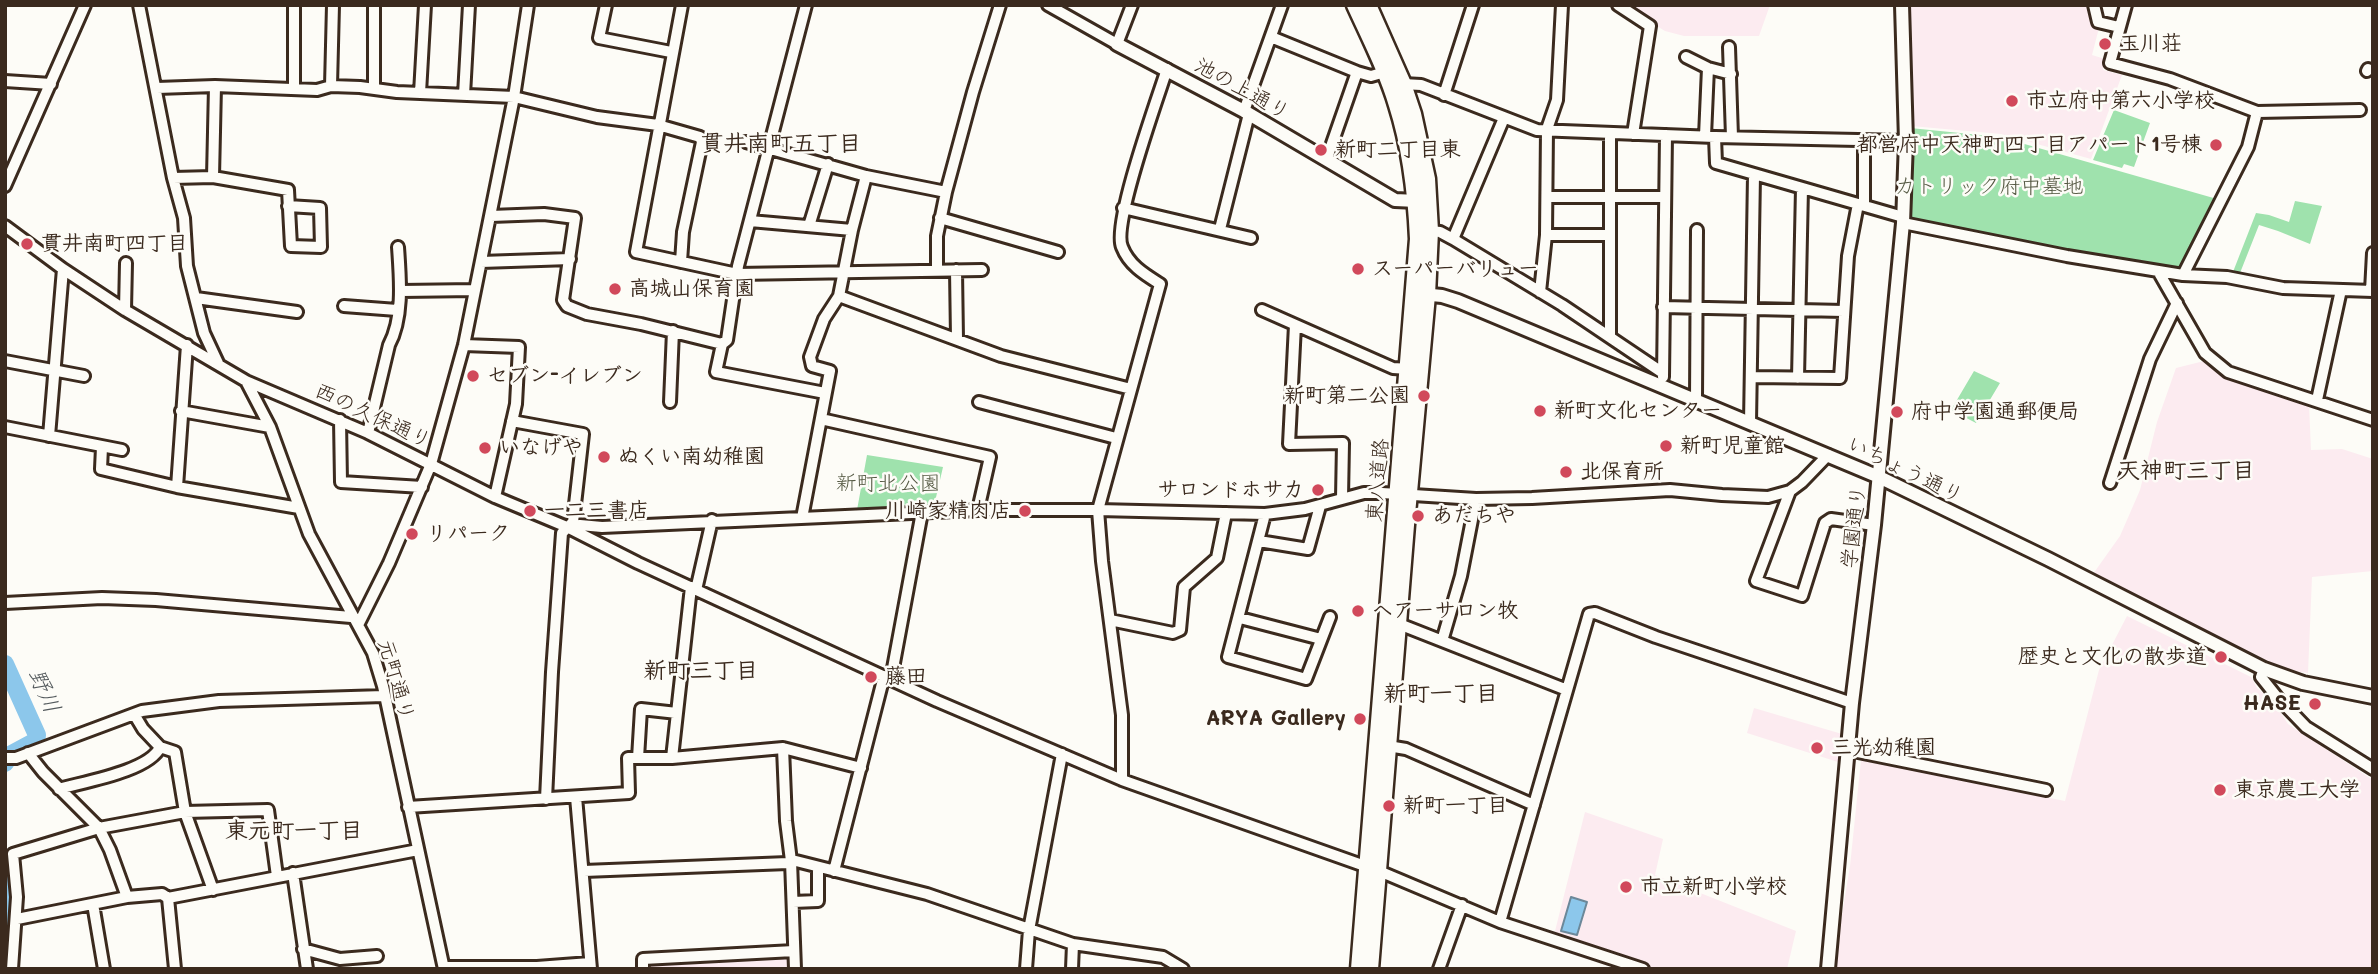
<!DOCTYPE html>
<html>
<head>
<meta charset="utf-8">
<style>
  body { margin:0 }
  #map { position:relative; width:2378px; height:974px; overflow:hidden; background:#fdfcf7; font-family:Mali,sans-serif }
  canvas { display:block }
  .frame { position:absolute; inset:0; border:7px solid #3b2a1e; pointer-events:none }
</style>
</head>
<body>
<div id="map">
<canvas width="2378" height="974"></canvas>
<div class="frame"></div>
</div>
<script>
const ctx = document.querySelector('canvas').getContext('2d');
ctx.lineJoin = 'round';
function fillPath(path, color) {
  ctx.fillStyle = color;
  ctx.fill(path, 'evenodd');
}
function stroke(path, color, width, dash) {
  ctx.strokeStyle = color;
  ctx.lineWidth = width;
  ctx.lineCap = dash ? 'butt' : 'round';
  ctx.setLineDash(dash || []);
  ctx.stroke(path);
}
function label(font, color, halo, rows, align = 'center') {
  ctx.font = font + ' Mali,"Klee One",sans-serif';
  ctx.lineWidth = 5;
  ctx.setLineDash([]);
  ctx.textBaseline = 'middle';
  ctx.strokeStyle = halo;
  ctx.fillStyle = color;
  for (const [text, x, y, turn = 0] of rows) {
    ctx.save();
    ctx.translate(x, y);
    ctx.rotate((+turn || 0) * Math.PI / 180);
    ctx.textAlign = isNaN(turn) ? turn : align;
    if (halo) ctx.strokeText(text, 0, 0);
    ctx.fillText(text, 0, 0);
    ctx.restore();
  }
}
const built = new Path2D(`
  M1622 5H1770L1759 36H1684L1665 31Z
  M1909 5H2089L2092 24 2099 28 2092 55 2105 59 2103 70 2122 75 2091 159 2001 134 1911 126Z
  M2208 360 2229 377 2309 404 2311 450 2342 449 2373 459V571L2312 577 2308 673 2292 671 2270 662 2093 574 2120 536 2140 490 2157 422 2176 368Z
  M2127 616 2251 677 2257 688 2273 701 2288 724 2373 780V969H1833L1850 866 1861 760 2065 801 2099 670Z
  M1754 708 1842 734 1838 762 1747 733Z
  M1585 812 1663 839 1655 875 1796 931 1787 969H1654L1554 935Z
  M789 957 792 958V969H649L650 964Z`);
const green = new Path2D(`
  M2114 110 2150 123 2134 167 2124 164 2122 168 2093 160Z
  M1910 128 2000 137 2217 199 2181 271 1911 226Z
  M2295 201 2322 206 2310 244 2278 231 2259 225 2238 278 2231 277 2256 213 2269 215 2289 222Z
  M1974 371 2000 383 1976 423 1951 410Z
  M867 455 943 467 934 506 857 510Z`);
const water = new Path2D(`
  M1571 897 1587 902 1577 935 1561 931Z`);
const river = new Path2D(`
  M5 664 37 735 36 741 10 755 5 763
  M5 873 10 919 9 941`);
const minor = new Path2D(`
  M139 5 173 178 184 218 187 266 204 333 218 363
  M374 5V89
  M606 5 599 38 671 52
  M682 5 636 252 737 274 982 270
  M1048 5 1117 44 1132 5
  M1618 5 1650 26 1633 134
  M2094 5 2098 22 2119 27
  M2126 5 2110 63 2170 79 2257 112 2360 110
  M1271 37 1357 72 1371 76 1385 72
  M1729 47 1732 137
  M1686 57 1708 68 1731 74
  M2367 71 2368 69
  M5 81 51 84
  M1403 84 1421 85 1537 130 1715 137 1906 141
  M331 86 333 5
  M157 88 215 86 317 90 331 86 360 87 397 92 514 97 597 117 658 125 700 137 702 142 683 232 681 262
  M294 89V5
  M420 93 425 5
  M464 95 469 5
  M1444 95 1473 5
  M1244 111 1282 5
  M1705 136 1708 68
  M1715 137 1716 163 1903 217
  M1864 140V205
  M746 142 866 176 946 192 973 92 1000 5
  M1327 158 1357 72
  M213 177 215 86
  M173 178 213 177 288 190 291 246 321 247 320 208 288 206
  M5 186 85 5
  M1547 197H1665
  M1123 208 1251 238
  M491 216 544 214 575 218 563 300 567 306 587 314 641 324 722 344 727 340 738 266 806 5
  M940 218 1058 252
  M750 221 852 230
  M1903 223 2067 256 2183 275 2227 277 2283 288 2373 291
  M5 226 63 269 125 310 246 381 368 433 495 497 567 527 638 563 937 701 1122 780 1379 871 1500 922 1643 969
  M809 226 828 164
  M1220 229 1249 114
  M1430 231 1440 232 1453 239 1562 305 1663 373
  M1546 235H1609
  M1453 239 1504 118
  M481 262 570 259
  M937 270V236L946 192
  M956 270 957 339
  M2158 271 2205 353 2228 372 2373 420
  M2183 275 2248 147 2257 112
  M401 291 475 290
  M2371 291 2373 253
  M1540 292 1546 235 1547 129 1557 100 1562 5
  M839 296 1001 356 1131 389
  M196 298 297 312
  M344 306 397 310
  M1663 307 1844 311
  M125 310 126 263
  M1262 310 1393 368 1409 369
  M1295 325 1289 444 1343 443 1342 498
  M1610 336V133
  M722 344 716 372 825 393
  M464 345 519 347 516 404 495 497
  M5 361 84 376
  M1663 377 1666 135
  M1751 377 1840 378 1848 256 1858 204
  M1798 378 1802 188
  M246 381 270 427 309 534 373 653 383 686 444 969
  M1696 399 1697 230
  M2317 400 2341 290
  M670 402 673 331
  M979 402 1116 438
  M181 411 270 427
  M821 419 990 457 978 510
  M340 420 341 482 422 487
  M512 421 583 434 573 522 562 533 552 672 546 799
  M1750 423 1754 175
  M5 427 122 450
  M368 433 389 345C404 317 400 277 398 247
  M49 436 63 269
  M102 447 101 469 177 487 299 508
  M2110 483 2150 359 2177 303
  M177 487 187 345
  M1790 491 1756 581 1802 596 1825 523 1831 519 1874 525
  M1265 514 1228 657 1306 679 1330 617
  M802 518 830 371 812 366 810 357 824 319 839 296 852 230 866 176
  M567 527 580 525 602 527 978 510H1098L1265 514 1305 509 1364 493H1382L1476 499 1532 498 1670 490 1722 495 1768 497 1790 491 1802 482 1828 455
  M1259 541 1308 549 1320 506
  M696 590 712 520
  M5 603 102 598 156 600 351 617
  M1240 618 1321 639
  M1110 620 1173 633 1180 630 1184 587 1217 558 1226 513
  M1399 624 1567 690
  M358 625 389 563 431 464 464 345 514 97 528 5
  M1442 641 1461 576 1476 499
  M2264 669 2261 677 2277 697 2306 727 2373 769
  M891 679 922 512
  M134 714 143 729 160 747 175 752 185 812 213 890
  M1388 746 1406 749 1534 805
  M783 748 786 821 791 861 795 969
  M1848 750 2046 790
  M28 753 43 772 99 828 110 850 127 897
  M5 758H16L142 711 219 701 384 696
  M638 758 641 709 677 713
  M672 758 691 587
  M1122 780V715L1102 561 1098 510 1160 284C1144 274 1129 265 1122 247 1112 224 1157 100 1167 69
  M59 789C83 782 150 771 160 747
  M576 797 591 969
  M408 807 629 793 628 758H672L783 748 861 768
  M584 871 788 863 796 861 927 894 1073 944 1163 957 1183 969
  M834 871 884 676
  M293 873 307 969
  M168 898 175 969
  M793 902 818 901V867
  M93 904 104 969
  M17 919 127 897 162 894 168 898 418 850
  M1500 922 1589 614 1595 613 1656 637 1852 703
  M303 949 340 959 377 956
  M444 967H537L590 963
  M12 969 17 897 13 854 99 828 185 812 268 810 277 876
  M643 969V959L794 951
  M1026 969 1029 930 1062 754
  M1072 969 1073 944
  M1439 969 1462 905`);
const tertiary = new Path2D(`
  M1117 44 1244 111 1395 200 1417 201
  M1421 294 1442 296 1458 301 1879 477 2048 559 2264 669 2303 683 2373 697
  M1828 969 1852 703 1874 525 1903 223 1906 141 1902 5`);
const primary = new Path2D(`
  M1355 5C1370 38 1387 71 1397 105 1411 149 1416 193 1418 239L1359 969
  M1368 5 1403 84 1413 114 1427 179 1430 231 1427 295 1406 525 1370 969`);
const markers = [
  [2105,44,7,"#d1495b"],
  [2012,101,7,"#d1495b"],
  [2216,145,7,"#d1495b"],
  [1321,150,7,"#d1495b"],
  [27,244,7,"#d1495b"],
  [1358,269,7,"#d1495b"],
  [615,289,7,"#d1495b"],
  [473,376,7,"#d1495b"],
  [1424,396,7,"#d1495b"],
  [1540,411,7,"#d1495b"],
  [1897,412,7,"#d1495b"],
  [1666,446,7,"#d1495b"],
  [485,448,7,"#d1495b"],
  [604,457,7,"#d1495b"],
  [1566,472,7,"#d1495b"],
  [1318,490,7,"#d1495b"],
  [530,511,7,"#d1495b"],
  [1025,511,7,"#d1495b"],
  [1418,516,7,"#d1495b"],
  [412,534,7,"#d1495b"],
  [1358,611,7,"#d1495b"],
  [2221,657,7,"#d1495b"],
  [871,677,7,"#d1495b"],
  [2315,704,7,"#d1495b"],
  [1360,719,7,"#d1495b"],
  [1817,748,7,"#d1495b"],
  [2220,790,7,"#d1495b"],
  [1389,806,7,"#d1495b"],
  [1626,887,7,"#d1495b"]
];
const poiNames = [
  ["玉川荘",2119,44],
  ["市立府中第六小学校",2026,101],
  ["都営府中天神町四丁目アパート1号棟",2202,145,"right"],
  ["新町二丁目東",1335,150],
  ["貫井南町四丁目",41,244],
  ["スーパーバリュー",1372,269],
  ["高城山保育園",629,289],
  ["セブン-イレブン",487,376],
  ["新町第二公園",1410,396,"right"],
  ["新町文化センター",1554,411],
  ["府中学園通郵便局",1911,412],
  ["新町児童館",1680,446],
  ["いなげや",499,448],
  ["ぬくい南幼稚園",618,457],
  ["北保育所",1580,472],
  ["サロンドホサカ",1304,490,"right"],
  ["一二三書店",544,511],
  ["川崎家精肉店",1011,511,"right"],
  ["あだちや",1432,516],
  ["リパーク",426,534],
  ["ヘアーサロン牧",1372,611],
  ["歴史と文化の散歩道",2207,657,"right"],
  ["藤田",885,677],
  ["HASE",2301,704,"right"],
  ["ARYA Gallery",1346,719,"right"],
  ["三光幼稚園",1831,748],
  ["東京農工大学",2234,790],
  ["新町一丁目",1403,806],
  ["市立新町小学校",1640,887]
];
const streetNames = [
  ["池の上通り",1242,89,29],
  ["西の久保通り",373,416,25],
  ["いちょう通り",1905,470,26],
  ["東八道路",1378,480,-85],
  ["学園通り",1854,527,-83],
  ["元町通り",396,680,74]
];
const parkNames = [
  ["カトリック府中墓地",1989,187],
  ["新町北公園",888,484]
];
const neighbourhoodNames = [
  ["貫井南町五丁目",781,144],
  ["天神町三丁目",2186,471],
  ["新町三丁目",701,671],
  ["新町一丁目",1441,694],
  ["東元町一丁目",294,831]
];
const waterNames = [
  ["野川",44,691,66]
];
fillPath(built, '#fcebf0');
fillPath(green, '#9fe2ad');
fillPath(water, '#8cc7eb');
stroke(water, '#6c8899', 2);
stroke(river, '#8cc7eb', 18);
stroke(minor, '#3b2a1e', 16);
stroke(tertiary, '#3b2a1e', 18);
stroke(primary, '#3b2a1e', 21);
stroke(minor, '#fdfcf7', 10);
stroke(tertiary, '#fdfcf7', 12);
stroke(primary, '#fdfcf7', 16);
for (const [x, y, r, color] of markers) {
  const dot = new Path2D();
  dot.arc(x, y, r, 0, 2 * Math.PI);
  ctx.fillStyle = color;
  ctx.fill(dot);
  stroke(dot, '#fdfcf7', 2.5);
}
label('bold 21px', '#3b2a1e', '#fdfcf7', poiNames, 'left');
label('21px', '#3b2a1e', '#fdfcf7', streetNames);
label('21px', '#545842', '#fdfcf7', parkNames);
label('bold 23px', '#3b2a1e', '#fdfcf7', neighbourhoodNames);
label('italic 23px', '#53595c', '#fdfcf7', waterNames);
</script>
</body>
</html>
